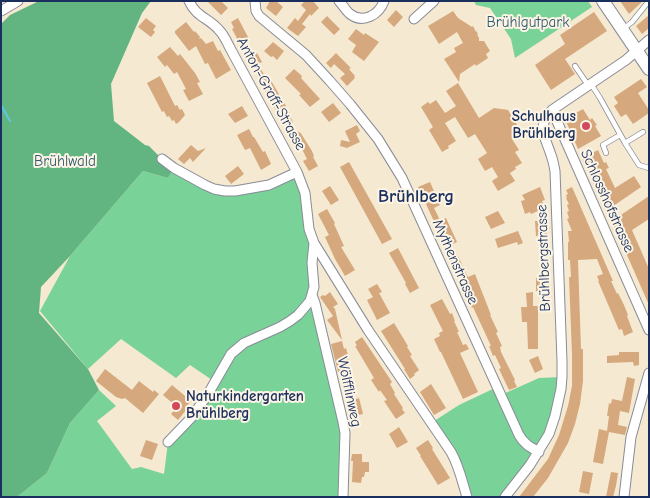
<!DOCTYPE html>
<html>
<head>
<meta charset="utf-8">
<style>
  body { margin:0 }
  #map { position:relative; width:650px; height:498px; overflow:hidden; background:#f6e9d1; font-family:"Comic Neue",sans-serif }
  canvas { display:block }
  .frame { position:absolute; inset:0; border:2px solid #1b2f5e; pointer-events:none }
</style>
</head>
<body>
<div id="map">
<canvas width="650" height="498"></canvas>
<div class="frame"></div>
</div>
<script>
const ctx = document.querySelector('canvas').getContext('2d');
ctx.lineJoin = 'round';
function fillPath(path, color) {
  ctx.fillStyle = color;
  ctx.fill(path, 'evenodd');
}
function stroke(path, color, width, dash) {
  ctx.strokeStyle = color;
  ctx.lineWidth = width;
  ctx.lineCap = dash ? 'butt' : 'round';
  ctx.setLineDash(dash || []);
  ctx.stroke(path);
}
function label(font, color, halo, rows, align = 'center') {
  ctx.font = font + ' "Comic Neue",sans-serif';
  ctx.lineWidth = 4;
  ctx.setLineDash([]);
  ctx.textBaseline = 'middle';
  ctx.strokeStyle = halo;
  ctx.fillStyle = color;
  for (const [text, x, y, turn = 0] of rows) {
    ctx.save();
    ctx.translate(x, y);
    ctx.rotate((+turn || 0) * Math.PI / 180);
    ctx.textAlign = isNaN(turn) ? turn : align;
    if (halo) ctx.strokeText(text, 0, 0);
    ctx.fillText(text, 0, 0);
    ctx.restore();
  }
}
const green = new Path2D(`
  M474 1H588L592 7 515 58 511 39 490 8 476 5Z
  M174 168 205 185 235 191 297 172 305 193 314 287 341 410 343 497H17L47 473 70 423 99 390 116 406 97 421 132 469 141 467 164 474 168 442 215 382 190 365 176 378 121 339 88 369 40 311 70 256 143 171 168 178Z
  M562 377 561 389 539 452 500 497H471C469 489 468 481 465 473 458 453 445 438 431 423L459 405 497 387 501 395 539 378Z`);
const forest = new Path2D(`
  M39 1H151L142 13 111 84 114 121 145 145 149 146 162 159 174 168 168 178 143 171 70 256 41 287 39 313 88 369 99 390 70 423 47 473 17 497H1V24L10 15Z`);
const stream = new Path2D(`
  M1 105 10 121`);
const building = new Path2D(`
  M207 1H221L228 8 221 15Z
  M270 1H276L283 7 276 16 266 8Z
  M305 1H313L319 8 311 16 310 14 302 24 306 27 298 36 287 28 295 18 298 21 306 10 301 5Z
  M620 1H643L629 14Z
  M396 10 403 17 394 27 387 20Z
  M453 11 458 18 472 27 473 26 476 32 477 31 478 37H479V41H484L490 51 486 54 488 58 476 66 475 64 460 74 459 82 444 59 456 52 454 48 463 43 457 32 439 44 428 26Z
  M594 12 607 31 565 59 575 74 551 90 535 65 565 44 560 35Z
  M649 15V28L642 34 636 26Z
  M327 16 340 29 334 35 321 22Z
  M146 18 156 26 153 30 155 32 151 37 138 27Z
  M238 18 249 39 240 44 232 29 234 28 231 22Z
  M186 22 194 32 195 31 200 37 199 39 201 38 206 44 213 41 218 51 220 50 231 70 216 79 208 63 205 64 196 46 189 51 175 33V31Z
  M356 29 364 35 365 33 379 42 364 61 352 52 356 45 348 39Z
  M273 42 284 51 277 60 273 56 271 57 264 51Z
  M170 47 178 56 180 54 195 73 200 82 197 83 203 94 189 101 183 90 186 89 177 72 174 74 167 65 165 67 157 57Z
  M257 53 262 62 258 64 266 78 269 77 290 113 289 114 293 122 287 127 282 118 280 119 267 91 265 92 253 67 252 68 247 59Z
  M336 53 351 68 349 69 355 76 354 77 355 78 347 86 340 78 345 74 334 64 331 68 326 63Z
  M294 69 302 76 301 78 320 99 310 107 299 95 301 94 285 78Z
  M160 76 175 106 177 105 180 110 182 109 185 115 179 122 176 124 174 120 172 121 169 116 167 117 164 111 162 112 147 83Z
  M641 79 647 87 638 93 649 110V113L633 124 626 114 621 117 614 106 618 103 614 97Z
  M458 83 479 118 494 108 508 110 522 133 512 139 519 150 515 152 522 163 515 167 516 169 510 173 515 181 498 191 492 181 498 177 492 167 485 171 478 159 487 153 475 134 468 138 455 117 445 123 456 141 448 146 449 148 442 152 429 130 433 127 421 107 428 102 430 104 436 100 445 113 456 106 446 91Z
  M333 103 341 113 329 122 321 112Z
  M242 106 248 116 235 123 228 114Z
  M583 109 590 120 592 118 597 125 595 126 601 136 578 149 565 119Z
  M357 125 360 131 356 134 360 142 347 148 340 146 341 140 350 142 345 131Z
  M249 129 253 137H254L263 152 265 151 271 164 261 170 250 148 245 150 237 135Z
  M298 131 299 133 300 132 312 151 314 156 313 157 318 166 309 171 303 161 307 159 301 147 297 150 290 138Z
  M191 145 198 151 206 148 193 162 190 158 184 164 178 159Z
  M598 150 604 163 606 162 609 168 606 169 615 188 634 176 641 187 606 211 582 158Z
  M349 162 392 239 382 244 340 167Z
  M238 166 244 174 231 184 225 176Z
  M430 182 440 205 434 208 437 214 440 221 446 218 457 242 446 247 418 187Z
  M330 186 339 200 331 205 322 191Z
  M540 187 545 200 542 201 545 208 531 214 530 212 525 214 521 201 525 200 522 195Z
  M572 187 613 281H611L617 294 618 293 624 305 628 315 627 316 633 332 624 336 622 329 619 330 598 281H599L597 276 603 274 597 259 578 260 581 349H583V381L580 404 575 424 568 443 548 478 533 497H519L548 459 559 435 568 406 572 386V355L569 277H571L570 260H568V242H569L568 231H572L567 219 569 218 567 212 569 211 567 205 569 204 566 198H567L566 195 568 194 566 190Z
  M649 196V219L632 230 649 269V305L612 221Z
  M327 209 335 223 334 224 344 246 341 247 355 270 345 276 335 259 325 237 329 235 318 214Z
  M498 211 505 223 491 229 485 217Z
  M535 221H547V226L550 228 547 230V235L536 236Z
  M518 231 523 243 518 245 517 242 498 248 495 239Z
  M398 248 419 288 410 293 405 284 406 283 389 253Z
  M457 254 468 277 475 274 491 315H490L498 332 496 333 502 346 500 347 501 352 515 380 514 381 517 387 509 390 499 369 501 368 495 355 493 356 489 346H491L473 307 472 308 460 281 462 280 456 267 454 268 449 258Z
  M540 277 549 278 550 291H536V278Z
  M377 284 382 292 379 293 390 313 377 320 367 300 373 297 368 289Z
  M330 292 338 304 333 307 335 309 342 340 327 320 333 316 320 297 323 295 325 296Z
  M533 292V306H538V349H528L527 322H522L521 307H527L526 293Z
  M442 299 450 314 452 313 455 321H454L459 332H457L463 345 466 344 469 349 460 353 478 392 463 399 441 352H440L434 339 440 336 439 333 443 331 430 305Z
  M394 323 408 346 407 347 412 355 410 356 419 370 414 374 415 375 410 379 404 369H405L381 331Z
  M362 337 392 382 390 384 395 393 394 394 403 408 402 409 405 413 396 419 384 401 387 400 380 390 379 392 371 380 374 378 355 346H357L355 342Z
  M342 341 344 349 346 348 349 359 347 360 349 369 338 372 331 344Z
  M619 352H639V365L634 366 633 362 607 363V356L619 355Z
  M538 356 543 369 535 373 529 360Z
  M105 369 132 390 139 381 153 392 154 390 159 394 143 413 125 398 122 399 116 397 96 381Z
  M627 377 635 379 629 413 620 411 618 425 627 427 625 435 609 432 603 464 593 462 599 429 607 431 609 416H607L609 403 611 404 612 399 622 401Z
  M431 384 446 408 434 415 420 392Z
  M172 385 191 401 185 408 187 409 178 420 171 414 177 407 163 395Z
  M359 398 363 414 354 416 350 401Z
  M399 427 408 442 397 448 389 434Z
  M146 440 158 444 152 460 140 456Z
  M428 440 433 448 432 449 450 478 438 485 420 456H421L416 448Z
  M352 454H362V462H369V472H365L364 477H362L361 483 352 482 353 461H351Z
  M583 471 593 473 589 494 579 492Z
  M611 472 618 473 616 486 613 497H606Z`);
const service = new Path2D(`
  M623 29 632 22 649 1
  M575 66 588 85
  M591 84 600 98 625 143 639 165 649 168
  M625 143 643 132
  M606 153 603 145 620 135`);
const minor = new Path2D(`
  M255 1 256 11 259 16 306 55 329 80 350 104 378 139 402 178 519 435C524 444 530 447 539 452
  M339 1C343 5 346 11 350 14 363 24 379 15 384 1
  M1 11 18 1
  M414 19 434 1
  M552 110 649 330
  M162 159 174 168 205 185 214 189 225 191H235L269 185 297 172
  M314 243 368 330 451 452C459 466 462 481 467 497
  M312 295 315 303 343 422 345 433 343 497
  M168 442 191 418 208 394 231 354 244 343 280 327 290 321 298 315 310 301 314 287 312 263 314 243 309 229 305 193 297 172 230 48C227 42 224 35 219 30 209 18 196 17 189 1
  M505 497 530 465 549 434 555 416 561 389 562 377V361L555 171C554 166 553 160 551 155 545 136 536 127 552 110L626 60 649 40
  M624 497 631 437 649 373`);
const primary = new Path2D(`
  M603 1 649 69`);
const markers = [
  [586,126,5,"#d1495b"],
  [176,406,5,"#d1495b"]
];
const parkNames = [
  ["Brühlgutpark",528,23],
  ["Brühlwald",65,162]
];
const streetNames = [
  ["Anton-Graff-Strasse",271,94,61],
  ["Schlosshofstrasse",607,201,66],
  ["Brühlbergstrasse",544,258,-92],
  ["Mythenstrasse",455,262,66],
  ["Wölfflinweg",349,392,78]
];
const poiNames = [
  ["Schulhaus",576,117],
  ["Brühlberg",576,134],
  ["Naturkindergarten",186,397,"left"],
  ["Brühlberg",186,414,"left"]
];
const quarterNames = [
  ["Brühlberg",416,197]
];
fillPath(green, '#79d298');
fillPath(forest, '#62b480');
stroke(stream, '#61c6df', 2);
fillPath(building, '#d5a87d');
stroke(service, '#888c98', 6);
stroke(minor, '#888c98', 11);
stroke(primary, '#888c98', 14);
stroke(service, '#fff', 4.5);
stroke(minor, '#fff', 9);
stroke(primary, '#fff', 12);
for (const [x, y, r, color] of markers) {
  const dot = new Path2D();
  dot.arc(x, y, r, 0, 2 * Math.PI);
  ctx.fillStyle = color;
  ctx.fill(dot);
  stroke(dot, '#fcf5e5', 2);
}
label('15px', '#32586c', '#fcf5e5', parkNames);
label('15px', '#1b2f5e', '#fcf5e5', streetNames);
label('bold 15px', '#1b2f5e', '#fcf5e5', poiNames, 'right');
label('bold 18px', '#1b2f5e', '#fcf5e5', quarterNames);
</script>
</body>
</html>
